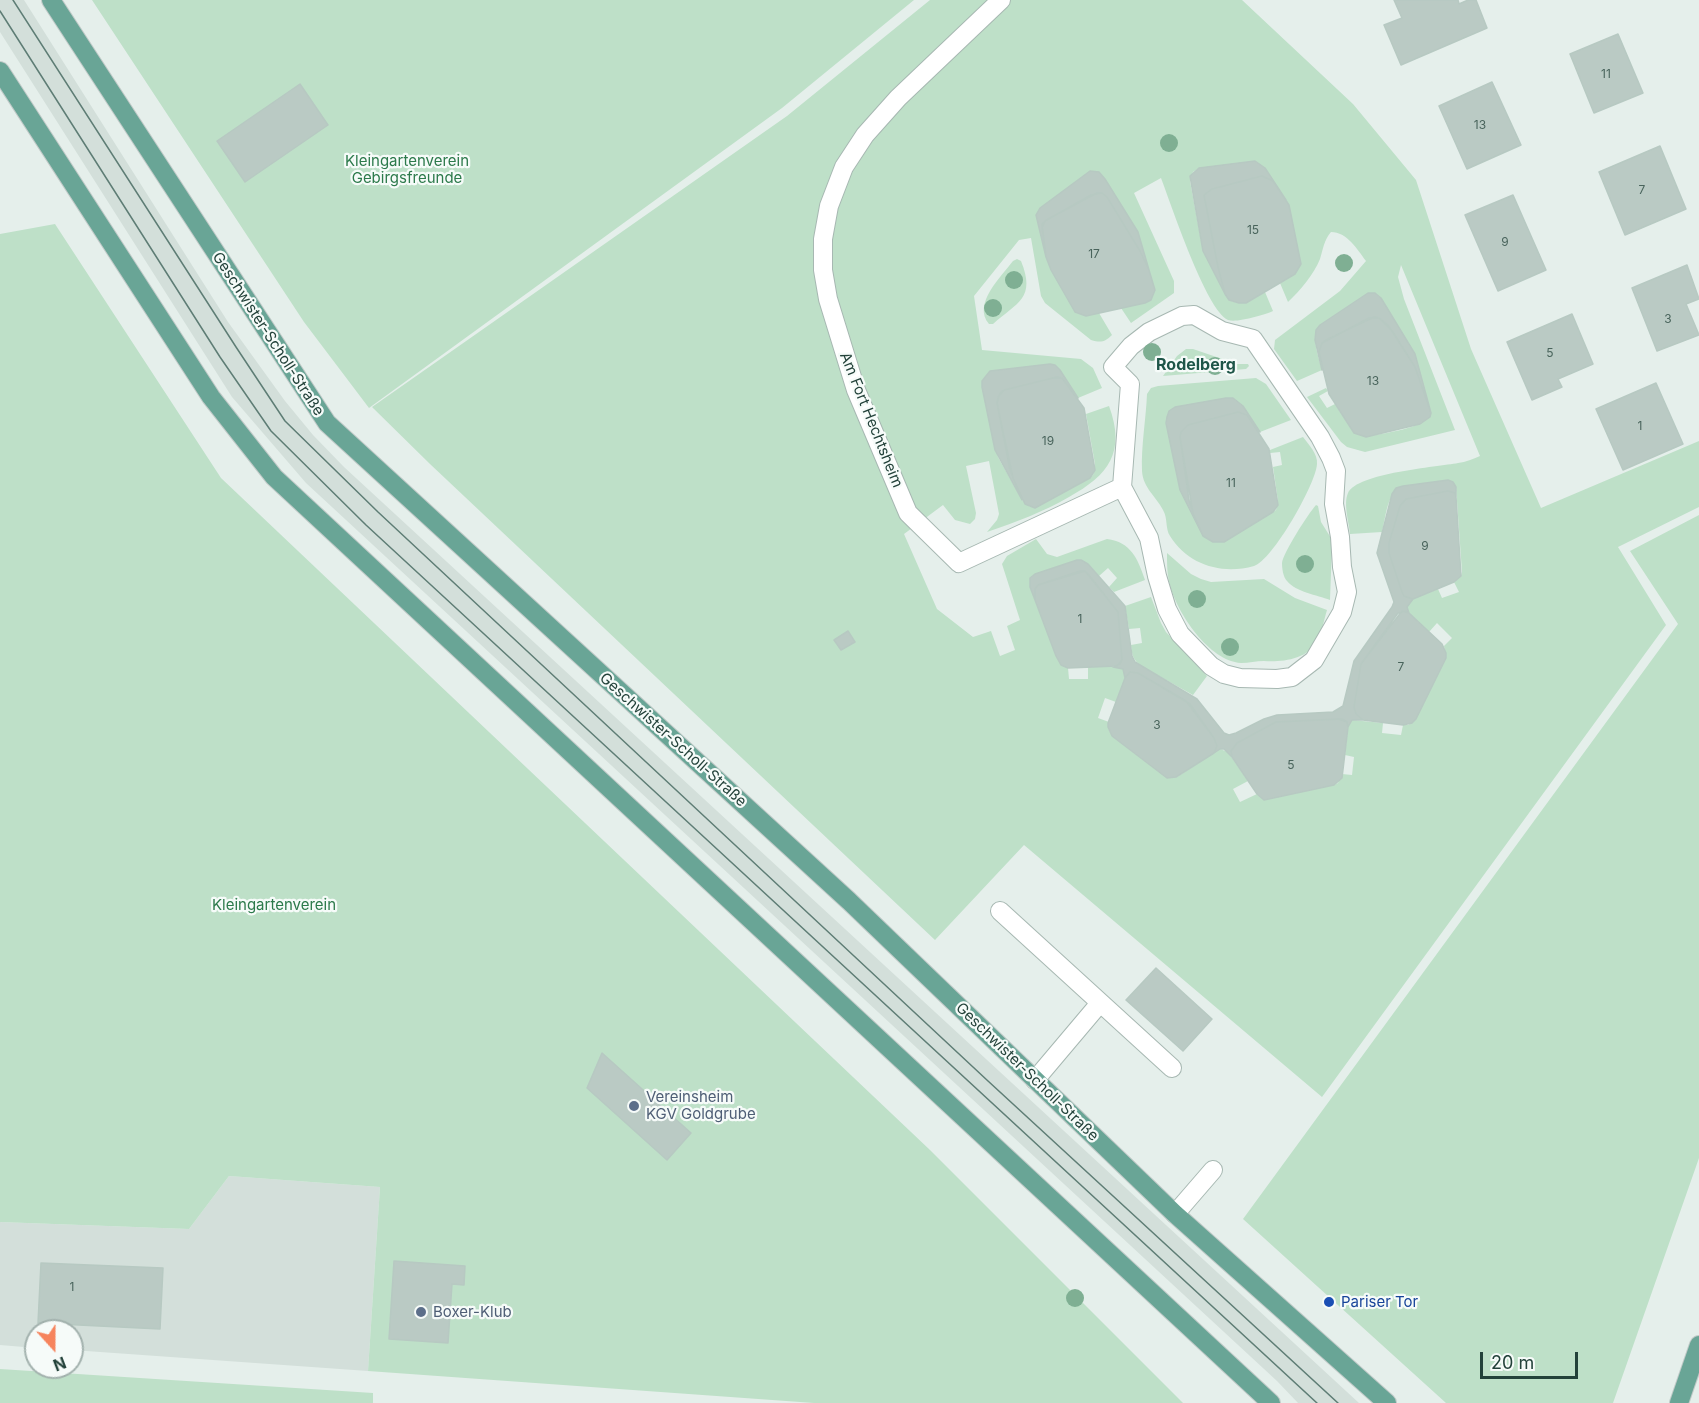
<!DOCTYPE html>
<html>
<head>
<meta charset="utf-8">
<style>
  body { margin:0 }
  #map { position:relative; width:1699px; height:1403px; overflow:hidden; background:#e5efeb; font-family:Inter,sans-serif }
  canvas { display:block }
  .north { position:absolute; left:24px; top:1319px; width:60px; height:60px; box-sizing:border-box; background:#f6fbf9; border:2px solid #a2b1ad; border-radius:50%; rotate:159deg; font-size:16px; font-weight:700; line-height:24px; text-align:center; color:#23423a }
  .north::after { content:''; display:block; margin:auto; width:21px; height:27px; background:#f6845d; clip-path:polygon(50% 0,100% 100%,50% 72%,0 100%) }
  .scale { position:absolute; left:1480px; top:1352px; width:98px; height:27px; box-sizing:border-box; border:3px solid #23423a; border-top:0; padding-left:8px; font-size:18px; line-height:21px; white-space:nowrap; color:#23423a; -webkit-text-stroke:4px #f6fbf9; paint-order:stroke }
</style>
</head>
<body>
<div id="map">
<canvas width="1699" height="1403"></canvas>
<div class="north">N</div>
<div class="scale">20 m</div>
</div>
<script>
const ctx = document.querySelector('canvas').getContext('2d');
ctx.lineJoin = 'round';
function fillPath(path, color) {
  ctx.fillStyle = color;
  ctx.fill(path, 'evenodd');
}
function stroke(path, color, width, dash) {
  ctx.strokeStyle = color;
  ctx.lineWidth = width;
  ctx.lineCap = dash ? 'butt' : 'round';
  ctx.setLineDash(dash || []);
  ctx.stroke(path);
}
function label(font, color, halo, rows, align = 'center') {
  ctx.font = font + ' Inter,sans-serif';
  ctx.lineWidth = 4.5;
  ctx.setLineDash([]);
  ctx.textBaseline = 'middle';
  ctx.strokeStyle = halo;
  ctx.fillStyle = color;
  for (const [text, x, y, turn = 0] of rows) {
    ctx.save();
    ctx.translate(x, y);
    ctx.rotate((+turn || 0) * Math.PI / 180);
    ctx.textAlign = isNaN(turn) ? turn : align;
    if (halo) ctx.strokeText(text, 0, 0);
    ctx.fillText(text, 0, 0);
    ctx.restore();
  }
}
const built = new Path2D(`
  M0 0H24L228 322 285 401 313 435 344 467 1359 1403H1298L1277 1381 306 483 232 397 0 32Z
  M229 1176 380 1187 368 1371 72 1350V1331H36V1348L0 1345V1222L189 1229Z`);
const green = new Path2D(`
  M92 0H914L782 108 369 408 304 322Z
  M930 0H1242L1353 104 1416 180 1471 349 1541 508 1699 441V507L1618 547 1666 625 1322 1097 1024 845 935 940 430 464 372 407 787 116ZM1255 161 1265 168 1289 205 1301 264 1295 274 1280 283 1288 302C1300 291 1314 274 1320 259 1323 249 1324 240 1331 232 1347 232 1357 249 1366 261L1340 291 1275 340 1274 349 1297 381 1322 370C1319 356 1310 338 1320 325L1368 293H1375L1381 298 1415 354 1431 413C1427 429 1381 433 1366 437L1354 433 1335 404 1327 408 1319 396 1328 391 1326 388 1307 397 1341 442 1347 447 1365 452 1455 430 1404 299 1398 277 1401 265 1480 456C1473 459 1466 462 1458 463 1437 467 1357 473 1348 493 1343 504 1349 522 1350 534L1382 532C1386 516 1387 492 1403 486L1448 480 1456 487 1462 572 1461 576 1454 582 1459 592 1442 598 1438 589 1413 599 1407 607 1409 613 1429 632 1437 623 1452 638 1444 646 1446 658 1416 719 1408 725H1403L1401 735 1382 733 1383 723 1352 720 1348 727 1345 755 1354 757 1352 775 1342 774 1338 783 1334 785 1269 799 1264 800 1257 794 1240 802 1233 789 1248 781 1228 752 1220 749 1177 777 1167 778 1112 736 1108 728 1109 722 1098 718 1105 698 1116 702 1125 678 1123 669 1113 667H1088V679H1069L1068 668 1061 665 1056 656 1030 587V578L1035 574 1081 560 1088 564 1099 576 1108 568 1117 578 1109 587 1114 592 1145 580C1138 559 1131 542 1107 539L1057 557 1047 554 1036 539 1007 556 1002 564 1020 620 1007 626 1015 650 1000 656 991 631 973 637 937 609 904 534 943 505 955 520 970 524 975 519 976 513 966 466 989 461 999 514 997 520 987 532C1016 522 1043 512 1069 497 1109 475 1126 452 1109 406L1086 414 1095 464 1093 475 1035 508 1029 506 1022 500 998 457 982 387V381L990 371 1055 365 1060 370 1078 398 1102 388 1093 368 1081 359 982 350 974 296 1019 240 1031 238 1041 296 1045 303 1091 340C1101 343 1105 342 1112 335L1099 313 1121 308 1131 323 1174 293V281L1134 193 1161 178C1171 204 1206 310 1228 320 1237 323 1264 315 1273 311L1265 292C1252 299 1243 307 1229 300L1203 251 1190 181 1193 172 1199 168Z
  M55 224 221 478 930 1150 1183 1403H814L368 1371 380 1187 229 1176 189 1229 0 1222V234Z
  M1017 259 1021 261C1036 298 1018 302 993 324H989C972 304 1001 277 1013 261Z
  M1186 349H1193L1237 364H1248L1249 366 1246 369 1163 376 1177 356Z
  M1256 378 1266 384 1291 420 1260 432 1243 406 1233 398 1175 407C1169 411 1167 415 1166 423L1180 490 1203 536 1213 542H1224L1276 510 1278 501 1273 467 1282 465 1280 452 1270 453V450L1303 437C1309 445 1318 454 1317 464 1316 484 1272 561 1254 566 1222 575 1188 565 1170 536 1165 529 1168 518 1163 510 1156 496 1143 488 1142 471 1141 446 1146 419 1147 394L1151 388 1158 386Z
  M1316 505 1318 506 1321 522 1331 538 1332 544 1330 600C1317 595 1296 592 1287 581 1283 577 1282 568 1282 563 1283 553 1308 514 1316 505Z
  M1699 515V1158L1613 1403H1446L1243 1219 1678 624 1630 551Z
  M1167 553 1191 574 1201 579 1211 582 1264 579 1295 598 1327 610C1324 620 1322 632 1317 641 1307 660 1282 662 1264 661 1256 661 1249 663 1241 663 1209 661 1177 613 1170 585 1167 575 1167 564 1167 553Z
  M1151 597 1161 623 1166 632 1207 676 1193 695 1141 666C1133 660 1132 655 1131 645L1142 643 1140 628 1129 629 1125 606Z
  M0 1369 373 1393V1403H0Z`);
const building = new Path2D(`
  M1394 0H1458L1459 4 1468 0H1476L1487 28 1401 65 1384 25 1402 18Z
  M1618 34 1643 93 1594 113 1570 54Z
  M1492 82 1521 145 1467 169 1439 106Z
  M300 84 328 125 245 182 217 141Z
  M1660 146 1686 209 1625 235 1599 172Z
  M1255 161 1265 168 1286 200 1273 181 1262 176 1212 189 1204 195 1218 267 1225 294 1203 251 1190 176 1199 168Z
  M1090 171 1099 172 1105 179 1138 232 1149 270 1140 251 1107 197 1102 193 1091 195 1045 221 1042 228 1046 257 1036 215 1040 208Z
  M1262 176 1273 181 1289 205 1301 264 1295 274 1246 303H1239L1229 300 1225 294 1218 267 1204 195 1212 189Z
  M1097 193H1102L1107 197 1140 251 1149 270 1155 290 1151 300 1145 303 1086 316 1075 312 1051 270 1046 257 1042 224 1048 219Z
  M1513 195 1546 270 1498 291 1465 215Z
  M1687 265 1699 299 1686 304 1699 335 1657 351 1632 288Z
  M1368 293H1375L1381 298 1415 354 1431 413 1415 367 1393 332 1379 318H1369L1322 343 1319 352 1322 370 1315 340 1316 330 1320 325Z
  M1572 314 1593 364 1558 379 1562 387 1532 400 1507 342Z
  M1374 317 1379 318 1388 325 1415 367 1431 413 1430 417 1420 424 1366 437 1354 433 1329 394 1319 352 1322 343 1326 340Z
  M1050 364 1055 365 1060 370 1078 398 1062 378 1057 377 1004 390 998 397 997 403 1010 470 1022 500 995 450 982 387V381L990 371Z
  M1053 378H1062L1084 408 1095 470 1090 478 1035 508 1025 504 1013 478 997 403 1000 393 1004 390Z
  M1656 383 1683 444 1623 470 1596 409Z
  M1226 398H1233L1243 406 1260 432 1247 415 1238 412 1188 425 1181 432 1180 437 1189 500 1193 513 1203 536 1180 490 1166 423 1167 417 1169 411 1175 407Z
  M1238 412 1247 415 1269 449 1278 505 1273 512 1224 542H1213L1203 536 1193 513 1180 437 1181 432 1188 425Z
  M1448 480 1453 482 1456 487V497L1455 493 1448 491 1406 499 1400 506 1389 543V553L1402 592 1404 596 1413 599 1407 607 1409 613 1406 611 1398 613 1361 664 1354 707 1356 714 1363 720H1352L1348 727 1347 722 1342 719 1276 722 1237 743 1231 751 1232 757 1224 749H1220L1214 753 1217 746 1214 738 1186 701 1138 673 1130 672 1125 678 1123 669 1113 667 1120 664 1122 660 1118 612 1085 571 1038 585 1035 589V600L1030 587V578L1035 574 1077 560H1081L1088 564 1125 606 1132 656 1135 662 1197 699 1224 733 1229 735 1236 733 1264 719 1277 715 1333 712 1343 706 1354 661 1392 607 1394 602 1377 553 1392 494 1396 488 1403 486Z
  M1448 491 1455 493 1456 497 1461 576 1454 582 1413 599 1409 598 1404 596 1402 592 1389 553V543L1400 506 1406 499Z
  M1080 571H1085L1089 575 1118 612 1122 660 1117 666 1068 668 1061 665 1056 656 1035 600V589L1038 585Z
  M1402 611 1409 613 1442 644 1446 653V658L1416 719 1412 723 1403 725 1363 720 1356 714 1354 707 1361 664Z
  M848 631 855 642 841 650 834 640Z
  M1130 672 1138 673 1190 704 1214 738 1217 746 1214 753 1176 777 1167 778 1112 736 1108 727V723L1125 678Z
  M1338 719 1347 722 1348 727 1342 778 1334 785 1264 800 1257 794 1232 757 1231 751 1237 743 1276 722Z
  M1156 968 1212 1019 1183 1051 1126 1000Z
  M602 1053 691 1133 667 1160 587 1088Z
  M394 1261 465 1266 464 1285 452 1284 448 1343 389 1339Z
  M41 1263 163 1268 160 1329 38 1323Z`);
const minor = new Path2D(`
  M1001 0 898 98 865 135 844 167 829 206 823 239V270L828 299 856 390 908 513 959 563 1122 487 1149 538 1157 576 1167 609 1180 634 1211 666 1224 674 1240 678 1277 679 1292 677 1314 660 1342 612 1347 592 1342 567 1340 537 1334 504 1336 471 1331 458 1320 437 1253 339 1222 331 1194 315 1182 316 1149 332 1131 346 1113 367 1130 384 1122 487
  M1000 911 1172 1068
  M1035 1080 1100 1003
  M1175 1214 1213 1170`);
const major = new Path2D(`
  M51 0 327 423 849 901 1175 1214 1387 1403
  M0 71 211 397 274 477 1271 1403
  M1679 1403 1699 1345`);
const tram = new Path2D(`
  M13 0 236 347 285 421 378 512 988 1081 1338 1403
  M0 11 220 357 271 431 366 525 1317 1403`);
const trees = [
  [1169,143],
  [1344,263],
  [1014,280],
  [993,308],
  [1152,352],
  [1215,366],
  [1305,564],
  [1197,599],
  [1230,647],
  [1075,1298]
];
const markers = [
  [634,1106,6,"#5c6f8a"],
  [1329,1302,6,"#1a4fb4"],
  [421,1312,6,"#5c6f8a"]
];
const numberNames = [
  ["11",1606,74],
  ["13",1480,125],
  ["7",1642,190],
  ["15",1253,230],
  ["9",1505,242],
  ["17",1094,254],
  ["3",1668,319],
  ["5",1550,353],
  ["13",1373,381],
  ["1",1640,426],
  ["19",1048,441],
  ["11",1231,483],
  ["9",1425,546],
  ["1",1080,619],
  ["7",1401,667],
  ["3",1157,725],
  ["5",1291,765],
  ["1",72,1287]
];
const parkNames = [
  ["Kleingartenverein",407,161],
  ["Gebirgsfreunde",407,178],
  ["Kleingartenverein",274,905]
];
const streetNames = [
  ["Geschwister-Scholl-Straße",268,334,57],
  ["Am Fort Hechtsheim",871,420,68],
  ["Geschwister-Scholl-Straße",673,740,42],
  ["Geschwister-Scholl-Straße",1027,1072,44]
];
const serviceNames = [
  ["Vereinsheim",646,1097],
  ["KGV Goldgrube",646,1114],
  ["Boxer-Klub",433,1312]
];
const transitNames = [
  ["Pariser Tor",1341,1302]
];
const neighbourhoodNames = [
  ["Rodelberg",1196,365]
];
fillPath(built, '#d3dfda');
fillPath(green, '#bee0c8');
fillPath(building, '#bacac4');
stroke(building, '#b7c9c2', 1.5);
stroke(minor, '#a7b8b2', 20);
stroke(major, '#c1cac8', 20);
stroke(minor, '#fff', 18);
stroke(major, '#69a596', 18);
stroke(tram, '#5e7d75', 1.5);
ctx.fillStyle = '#7faf93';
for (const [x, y] of trees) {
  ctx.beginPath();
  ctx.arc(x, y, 9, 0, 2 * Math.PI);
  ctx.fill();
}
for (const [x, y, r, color] of markers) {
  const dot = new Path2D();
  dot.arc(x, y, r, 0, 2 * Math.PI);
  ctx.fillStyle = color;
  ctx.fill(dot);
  stroke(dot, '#f6fbf9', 2);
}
label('12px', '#49645c', null, numberNames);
label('15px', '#2c7a4b', '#f6fbf9', parkNames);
label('15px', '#23423a', '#f6fbf9', streetNames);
label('15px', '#4e5e75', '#f6fbf9', serviceNames, 'left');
label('15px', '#164399', '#f6fbf9', transitNames, 'left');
label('bold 16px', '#1e5548', '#f6fbf9', neighbourhoodNames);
</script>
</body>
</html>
